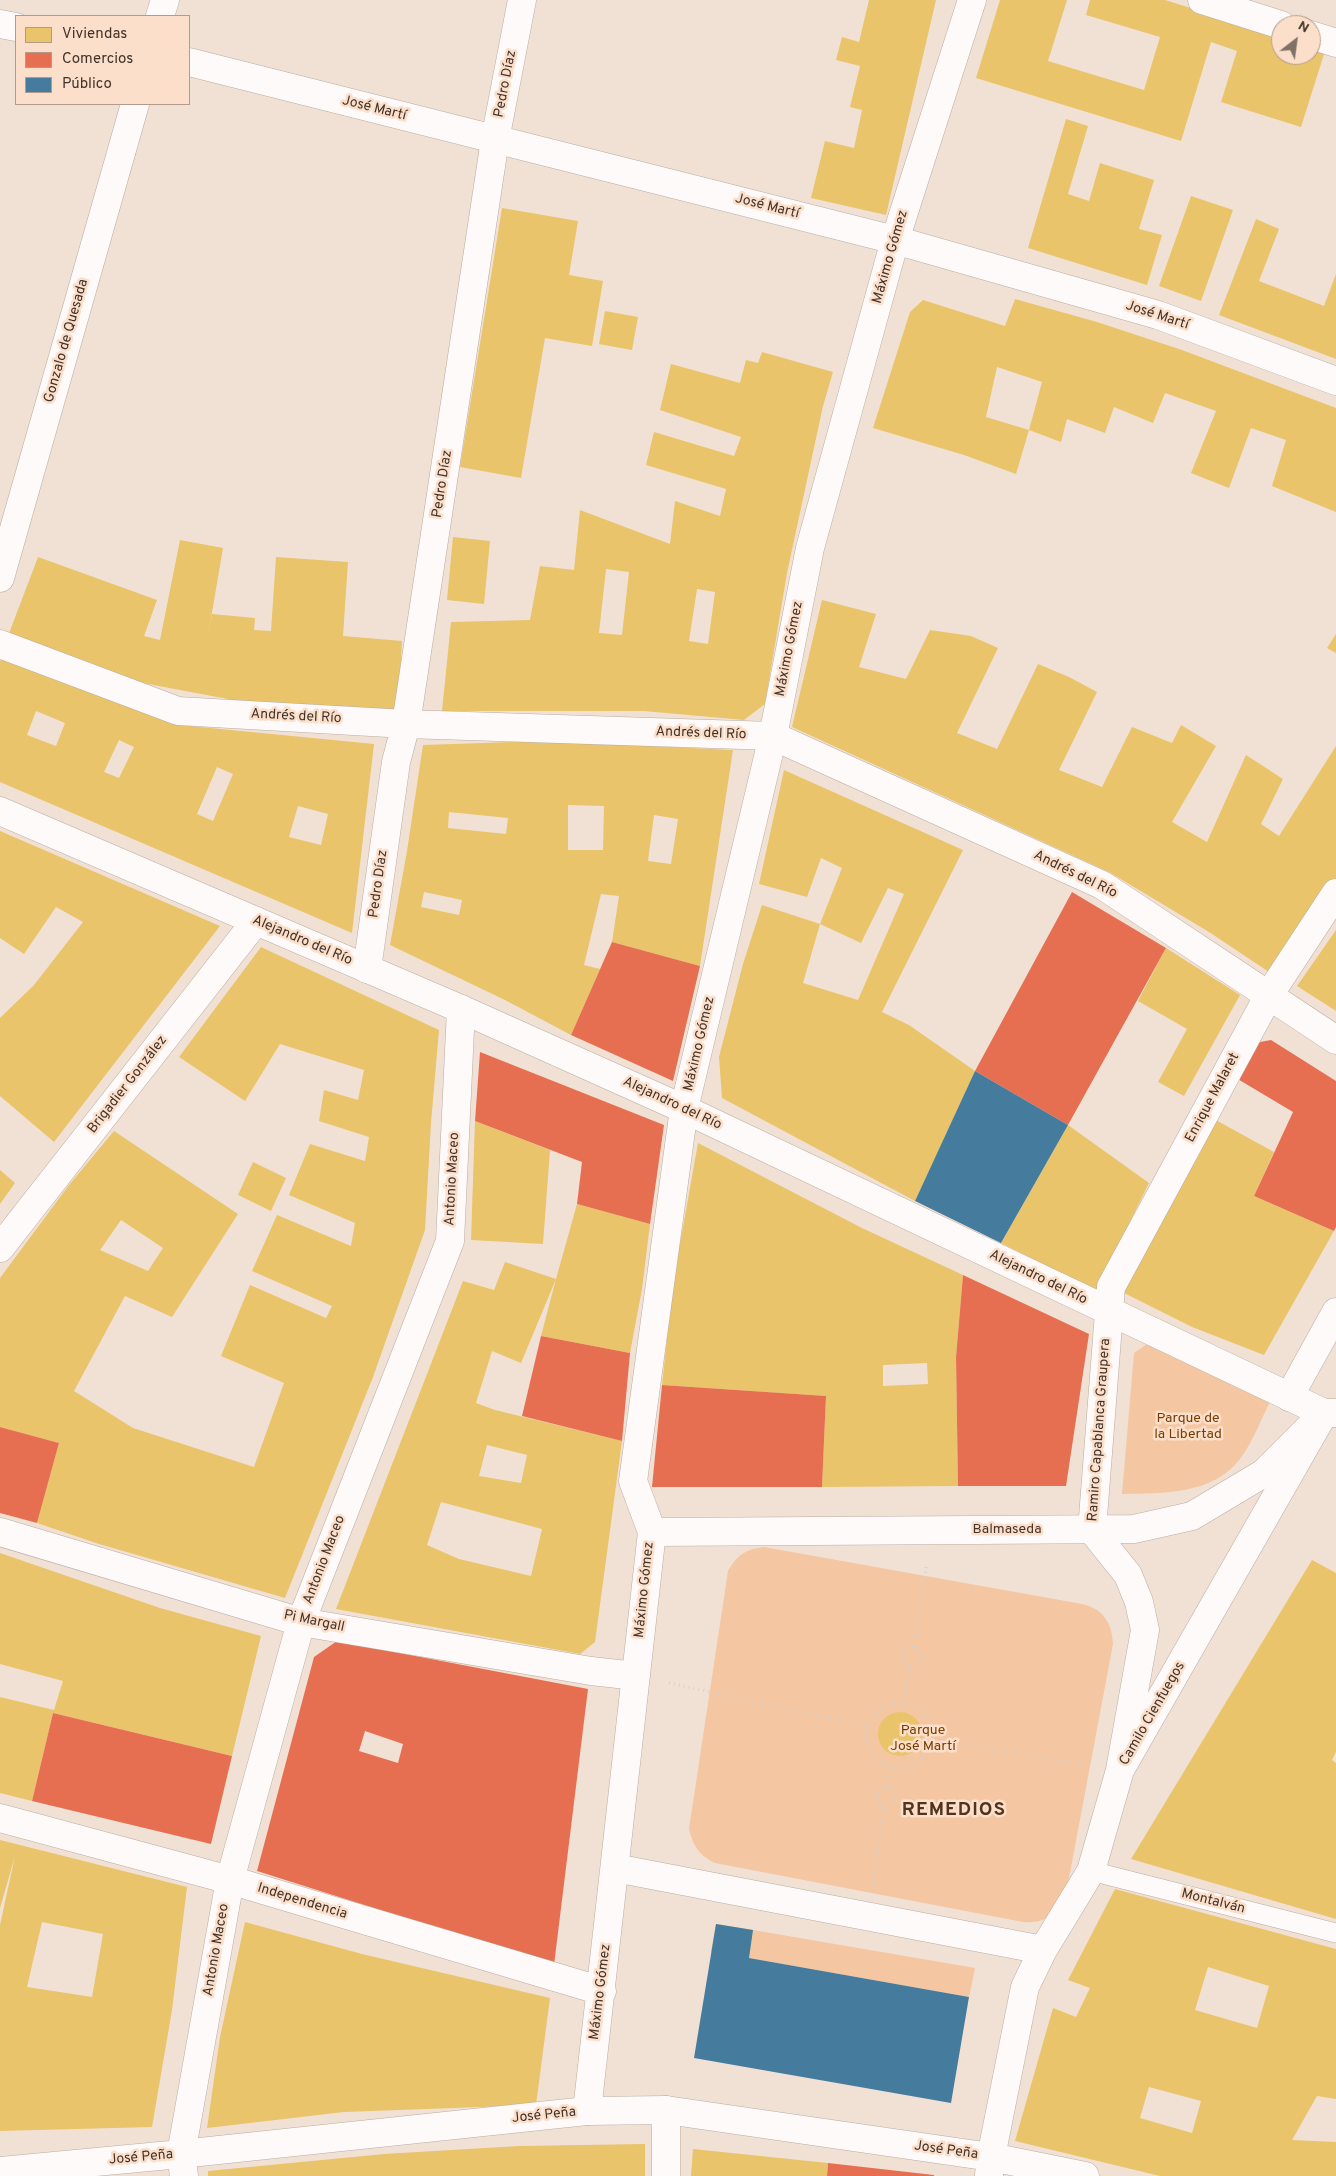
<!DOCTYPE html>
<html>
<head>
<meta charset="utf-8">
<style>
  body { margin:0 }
  #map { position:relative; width:1336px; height:2176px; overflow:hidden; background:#f1e1d5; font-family:Overpass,sans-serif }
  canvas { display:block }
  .legend { position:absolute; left:15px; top:15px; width:175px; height:90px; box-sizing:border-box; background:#fcdfca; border:1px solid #b29b8a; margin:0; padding:6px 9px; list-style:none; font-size:15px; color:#42342a }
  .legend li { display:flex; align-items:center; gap:10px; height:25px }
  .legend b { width:25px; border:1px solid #b29b8a }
  .north { position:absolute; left:1271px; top:15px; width:50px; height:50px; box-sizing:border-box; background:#fcdfca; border:1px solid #b29b8a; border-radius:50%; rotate:30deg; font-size:14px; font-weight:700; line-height:20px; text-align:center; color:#42342a }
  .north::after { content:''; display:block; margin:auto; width:18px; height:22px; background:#7f7166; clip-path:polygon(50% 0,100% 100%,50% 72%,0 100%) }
</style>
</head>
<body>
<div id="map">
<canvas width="1336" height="2176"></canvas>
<ul class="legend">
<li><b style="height:14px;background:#e9c46a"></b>Viviendas</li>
<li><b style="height:14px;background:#e76f51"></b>Comercios</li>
<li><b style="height:14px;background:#457b9d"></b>Público</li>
</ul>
<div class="north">N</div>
</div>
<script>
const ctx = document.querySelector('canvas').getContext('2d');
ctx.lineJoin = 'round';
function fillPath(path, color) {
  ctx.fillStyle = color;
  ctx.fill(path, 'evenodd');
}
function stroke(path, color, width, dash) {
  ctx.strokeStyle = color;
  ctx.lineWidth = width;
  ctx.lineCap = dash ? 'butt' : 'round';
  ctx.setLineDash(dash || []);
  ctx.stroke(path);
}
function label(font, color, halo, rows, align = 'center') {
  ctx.font = font + ' Overpass,sans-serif';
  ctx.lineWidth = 5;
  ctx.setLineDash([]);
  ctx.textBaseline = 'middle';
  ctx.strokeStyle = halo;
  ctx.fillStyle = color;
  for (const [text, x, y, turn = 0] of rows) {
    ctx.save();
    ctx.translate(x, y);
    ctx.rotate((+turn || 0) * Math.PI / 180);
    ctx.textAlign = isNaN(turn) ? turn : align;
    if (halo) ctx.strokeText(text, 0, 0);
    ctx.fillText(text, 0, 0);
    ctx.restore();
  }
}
const green = new Path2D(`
  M1147 1344 1271 1400C1261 1419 1253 1442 1240 1459 1213 1495 1162 1493 1122 1494L1134 1353Z
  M764 1547 1082 1604C1103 1609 1112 1622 1113 1644L1066 1894C1051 1913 1049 1924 1023 1922L715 1863C699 1855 693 1846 689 1829L728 1571C737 1555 746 1549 764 1547Z
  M753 1930 975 1968 969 1997 749 1958Z`);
const homes = new Path2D(`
  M869 0H936L886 215 811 198 825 141 854 148 862 110 850 107 860 66 836 60 842 37 859 42Z
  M1000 0H1067L1048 61 1144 90 1160 37 1086 15 1090 0H1165L1281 36V55H1311V46L1325 51 1301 127 1221 102 1237 51 1211 42 1181 141 976 78Z
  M1066 119 1088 126 1068 194 1089 201 1100 163 1154 180 1139 229 1162 235 1147 285 1028 248Z
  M1191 196 1233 210 1201 301 1159 286Z
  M502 208 578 221 569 275 603 281 592 346 545 338 521 478 460 467Z
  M1256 219 1279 229 1259 281 1324 306 1336 274V359L1219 315Z
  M1015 299 1097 322 1182 350 1336 408V512L1272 486 1286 440 1251 428 1229 488 1191 473 1216 411 1165 393 1153 423 1114 407 1105 433 1067 419 1061 442 1029 430 1042 382 997 367 986 417 1029 430 1016 474 964 455 873 428 910 312 923 300 1005 326Z
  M605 311 638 317 632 350 599 344Z
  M762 352 833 372 823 406 787 573 765 704 744 720 644 711H442L451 622 530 620 540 566 574 570 580 510 670 544 675 501 720 516 726 489 646 465 654 432 734 456 741 437 660 410 671 364 740 383 746 360 758 363ZM606 569 629 572 622 635 599 633ZM697 589 715 592 708 644 689 641Z
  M453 537 490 541 484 604 447 600Z
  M180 540 223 548 208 636 212 614 255 618 254 630 271 631 276 557 348 562 343 636 402 641 398 714 249 703 127 680 8 636 38 557 157 600 144 636 160 640Z
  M822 600 876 614 859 667 906 679 930 630 971 636 998 648 957 733 997 749 1038 664 1069 677 1097 692 1059 770 1102 787 1132 727 1172 743 1181 725 1216 746 1172 822 1207 842 1246 755 1283 779 1261 824 1279 836 1336 746V878L1269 972 1209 932 1109 872 792 727Z
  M1336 634V653L1327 648Z
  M2 657 190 726 374 744 352 933 0 782V662ZM36 711 65 723 56 746 27 735ZM119 740 134 747 119 778 104 772ZM217 767 233 774 213 821 197 814ZM298 806 328 814 321 845 289 837Z
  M544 741 733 750 700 966 612 942 619 896 601 894 584 965 600 969 571 1035 505 1000 390 945 407 851 423 745ZM568 805 604 806 603 850H568ZM449 812 508 818 506 834 448 828ZM654 815 678 819 671 864 648 861ZM424 892 462 900 459 915 421 907Z
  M784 770 963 850 882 1012 909 1025 975 1071 915 1201 722 1098 719 1057 743 964 762 905 820 924 803 983 858 1000 904 894 888 888 861 943 820 924 842 868 821 858 807 897 759 884Z
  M0 831 220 926 54 1142 0 1096V1018L34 985 83 922 56 907 24 954 0 938Z
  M1336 930V1011L1297 986Z
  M261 947 439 1030 431 1123 425 1230 373 1377 285 1598 99 1544 37 1523 59 1443 0 1427V1278L69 1185 114 1131 238 1214 172 1317 125 1296 74 1391 133 1428 254 1467 284 1383 221 1356 250 1285 326 1318 332 1306 252 1271 277 1215 351 1246 355 1223 289 1195 310 1144 365 1161 369 1137 319 1121 324 1090 358 1100 364 1070 280 1044 245 1101 179 1057ZM121 1220 163 1248 148 1271 100 1250Z
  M1166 948 1240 995 1184 1096 1158 1082 1187 1029 1138 1001Z
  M1212 1118 1274 1152 1254 1196 1334 1231 1264 1355 1192 1327 1118 1290Z
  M475 1121 550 1150 543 1244 471 1240Z
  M1068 1125 1149 1183 1096 1291 1001 1243Z
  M698 1143 862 1228 963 1275 956 1357 958 1486 822 1487 826 1396 662 1385 673 1283ZM927 1363 928 1384 883 1386V1365Z
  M253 1162 286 1178 271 1211 238 1195Z
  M0 1170 15 1183 0 1204Z
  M577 1204 650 1224 642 1289 630 1353 541 1336 556 1279 521 1363 492 1351 476 1403 495 1410 622 1441 595 1642 580 1654 336 1609 463 1281 494 1290 505 1262 556 1279ZM487 1445 527 1455 521 1483 479 1476ZM441 1502 542 1529 531 1576 459 1559 427 1545Z
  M0 1553 160 1608 261 1636 232 1756 53 1713 32 1801 0 1793V1697L54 1710 63 1681 0 1664Z
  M1312 1560 1336 1573V1752L1332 1760 1336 1763V1919L1131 1859Z
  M878 1734a22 22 0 1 1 44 0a22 22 0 1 1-44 0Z
  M0 1840 187 1887 172 2010 152 2127 0 2131V1925L15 1856 0 1908ZM42 1922 103 1934 92 1997 27 1987Z
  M1115 1889 1336 1949V2099L1317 2096 1292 2140 1336 2142V2176H1160L1015 2141 1053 2008 1076 2017 1090 1988 1068 1980ZM1208 1967 1269 1986 1257 2028 1195 2010ZM1149 2087 1201 2101 1192 2133 1140 2118Z
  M245 1922 362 1954 550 1998 536 2105 344 2112 207 2128 220 2037Z
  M716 1924 753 1930 749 1958 711 1952Z
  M645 2144V2176H208V2171L384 2154 519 2146Z
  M693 2149 828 2163 827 2176H691Z`);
const shops = new Path2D(`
  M1072 892 1166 948 1068 1125 975 1071Z
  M612 942 700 966 673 1081 571 1035Z
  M1271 1040 1336 1081V1227L1334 1231 1254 1196 1293 1112 1236 1078 1255 1043Z
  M480 1052 664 1125 650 1224 577 1204 582 1162 475 1121Z
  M963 1275 1089 1334 1066 1486H958L956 1357Z
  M541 1336 630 1353 622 1441 522 1416Z
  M662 1385 826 1396 822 1487H652Z
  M0 1427 59 1443 37 1523 0 1513Z
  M337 1641 588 1689 554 1965 257 1871 314 1657ZM365 1731 403 1744 398 1763 359 1751Z
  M53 1713 232 1756 211 1844 32 1801Z
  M828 2163 934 2175V2176H827Z`);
const public = new Path2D(`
  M975 1071 1068 1125 1001 1243 915 1201Z
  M716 1924 753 1930 749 1958 969 1997 951 2103 694 2058Z`);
const path = new Path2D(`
  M914 1647 927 1563
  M902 1657a10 10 0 1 1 20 0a10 10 0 1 1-20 0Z
  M669 1683 868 1726
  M867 1735a32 32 0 1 1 64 0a32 32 0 1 1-64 0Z
  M904 1703 910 1667
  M932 1740 1088 1765
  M887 1787 891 1766
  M876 1797a10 10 0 1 1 20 0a10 10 0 1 1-20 0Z
  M873 1883 884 1807`);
const lane = new Path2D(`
  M1091 1871 1336 1933`);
const street = new Path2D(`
  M1202 0 1281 25
  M160 16 165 0
  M1311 35 1336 43
  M0 578 135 104
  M0 644 178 711 406 724 773 736 1102 885 1336 1040
  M367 969 396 762 406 724 495 140 522 0
  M0 1248 256 921
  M1289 1397 1336 1312
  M652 1532 1134 1529 1192 1516 1264 1473 1314 1423
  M666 2110V2176
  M0 2171 181 2154 587 2111
  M184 2176 181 2154 230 1880 301 1622 450 1241 461 1009`);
const secondary = new Path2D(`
  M972 0 895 240 810 548 773 736 684 1109 633 1481 652 1532 587 2111 666 2110 991 2157 1085 2176
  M0 24 16 27
  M189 62 895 240 1158 315 1336 381
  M0 811 461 1009 684 1109 1324 1413H1336
  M0 1532 301 1622 591 1671 636 1676
  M1120 1770 1145 1630 1139 1602 1128 1575 1092 1530 1111 1287 1269 995 1336 893
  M0 1818 230 1880 602 1991
  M615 1868 1043 1950
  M989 2175 991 2157 1025 1987 1043 1950 1091 1871 1120 1770 1324 1413`);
const streetNames = [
  ["Pedro Díaz",506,84,-79],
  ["José Martí",374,109,14],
  ["José Martí",767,207,14],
  ["Máximo Gómez",891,257,-74],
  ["José Martí",1157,316,18],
  ["Gonzalo de Quesada",67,341,-74],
  ["Pedro Díaz",443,484,-81],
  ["Máximo Gómez",790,649,-79],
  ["Andrés del Río",296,717,3],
  ["Andrés del Río",701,734,2],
  ["Andrés del Río",1075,875,26],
  ["Pedro Díaz",379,884,-82],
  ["Alejandro del Río",302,941,23],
  ["Máximo Gómez",700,1044,-77],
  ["Brigadier González",128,1085,-52],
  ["Enrique Malaret",1213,1098,-62],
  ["Alejandro del Río",672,1104,25],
  ["Antonio Maceo",453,1179,-87],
  ["Alejandro del Río",1038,1278,26],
  ["Ramiro Capablanca Graupera",1100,1430,-86],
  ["Balmaseda",1007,1530],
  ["Antonio Maceo",325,1560,-69],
  ["Máximo Gómez",645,1590,-84],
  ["Pi Margall",314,1622,12],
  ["Camilo Cienfuegos",1153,1714,-60],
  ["Independencia",302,1902,17],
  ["Montalván",1213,1902,14],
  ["Antonio Maceo",217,1950,-80],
  ["Máximo Gómez",601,1992,-83],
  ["José Peña",544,2116,-6],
  ["José Peña",946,2151,8],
  ["José Peña",141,2158,-5]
];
const parkNames = [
  ["Parque de",1188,1419],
  ["la Libertad",1188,1435],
  ["Parque",923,1731],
  ["José Martí",923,1747]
];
const districtNames = [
  ["REMEDIOS",954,1811]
];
fillPath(green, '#f4c6a1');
fillPath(homes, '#e9c46a');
fillPath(shops, '#e76f51');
fillPath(public, '#457b9d');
stroke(lane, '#b9aca2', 20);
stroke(street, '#b9aca2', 29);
stroke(secondary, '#b9aca2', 29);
stroke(path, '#d6d1cd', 3, [1, 4]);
stroke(lane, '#fdfaf9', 19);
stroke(street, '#fdfaf9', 28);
stroke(secondary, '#fdfaf9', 28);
label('14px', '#42342a', '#fcdfca', streetNames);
label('14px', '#753d00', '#fcdfca', parkNames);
ctx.letterSpacing = '1px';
label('bold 19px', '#50341d', '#fcdfca', districtNames);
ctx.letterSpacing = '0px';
</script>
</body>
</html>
